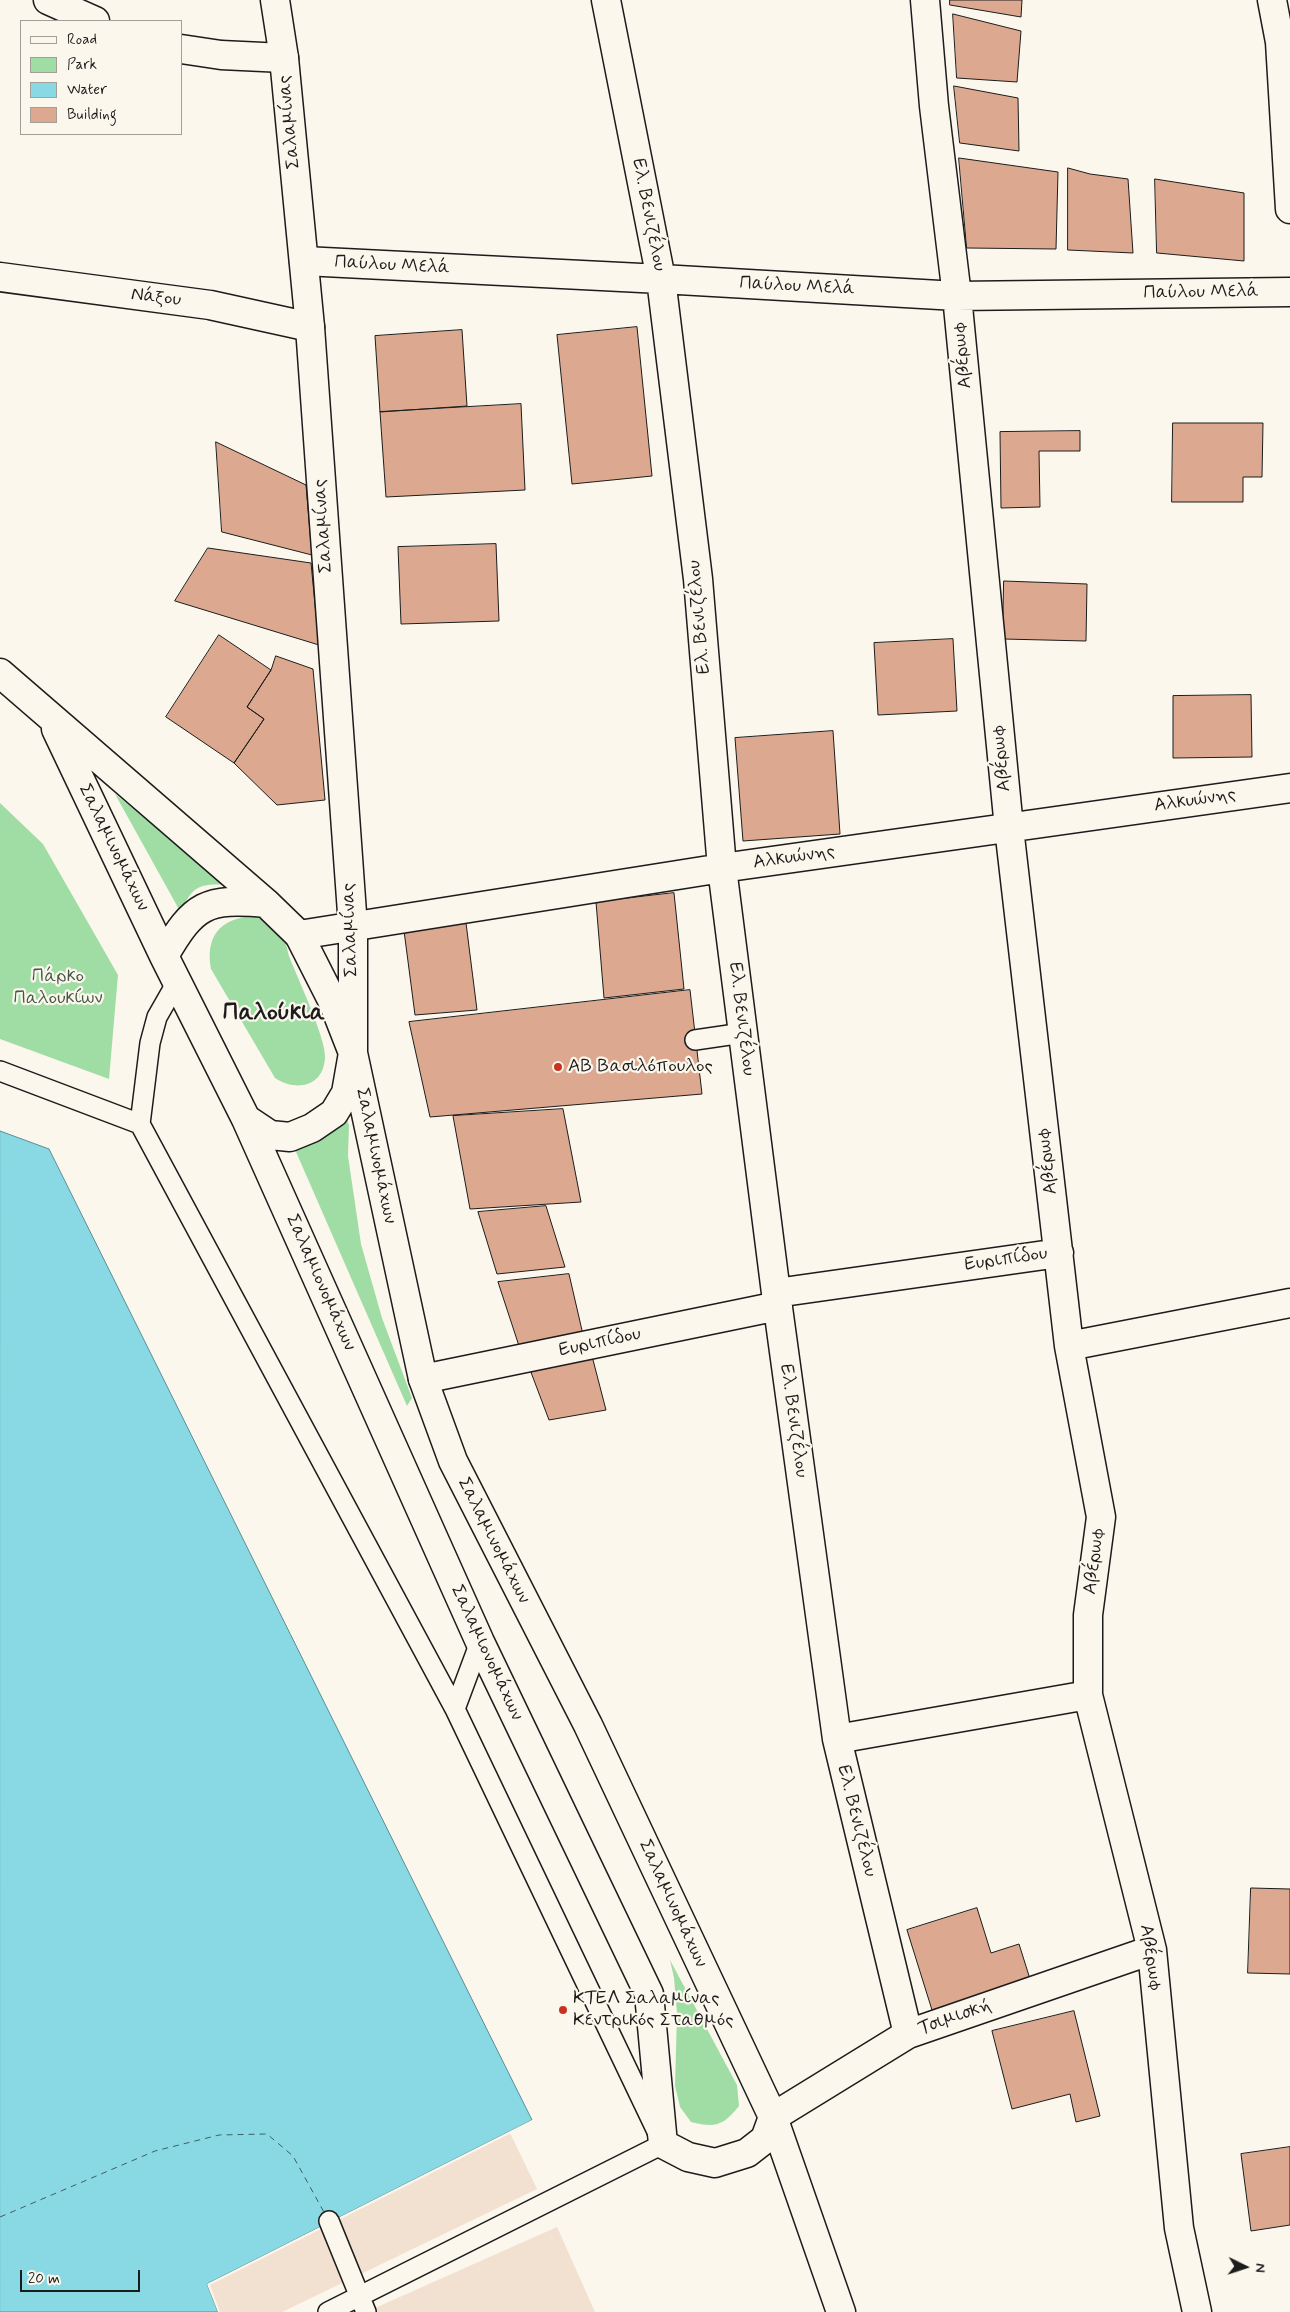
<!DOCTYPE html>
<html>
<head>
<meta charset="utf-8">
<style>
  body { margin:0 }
  #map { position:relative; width:1290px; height:2312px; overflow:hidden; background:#fbf7ec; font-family:Mynerve,sans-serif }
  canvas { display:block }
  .legend { position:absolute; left:20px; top:20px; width:162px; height:115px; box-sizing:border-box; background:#fbf7ec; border:1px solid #a29f99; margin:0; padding:6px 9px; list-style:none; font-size:15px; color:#1c1c1c }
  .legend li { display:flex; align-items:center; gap:10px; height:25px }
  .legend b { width:25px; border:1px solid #a29f99 }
  .north { position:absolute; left:1220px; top:2242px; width:50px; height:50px; -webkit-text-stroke:4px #fbf7ec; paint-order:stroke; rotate:94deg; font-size:14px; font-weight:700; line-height:20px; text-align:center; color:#1c1c1c }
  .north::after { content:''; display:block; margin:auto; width:18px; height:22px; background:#1c1c1c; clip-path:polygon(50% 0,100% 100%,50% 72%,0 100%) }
  .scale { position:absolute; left:20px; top:2270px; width:120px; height:22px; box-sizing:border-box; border:2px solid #1c1c1c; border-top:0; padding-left:6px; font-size:15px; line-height:18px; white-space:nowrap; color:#1c1c1c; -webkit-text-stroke:4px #fbf7ec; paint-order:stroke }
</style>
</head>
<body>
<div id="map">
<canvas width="1290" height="2312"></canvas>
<ul class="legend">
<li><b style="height:6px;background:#fbf7ec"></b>Road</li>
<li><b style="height:14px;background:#a0dda5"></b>Park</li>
<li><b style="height:14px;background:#88d9e3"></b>Water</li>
<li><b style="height:14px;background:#dca990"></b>Building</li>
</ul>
<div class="north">N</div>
<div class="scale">20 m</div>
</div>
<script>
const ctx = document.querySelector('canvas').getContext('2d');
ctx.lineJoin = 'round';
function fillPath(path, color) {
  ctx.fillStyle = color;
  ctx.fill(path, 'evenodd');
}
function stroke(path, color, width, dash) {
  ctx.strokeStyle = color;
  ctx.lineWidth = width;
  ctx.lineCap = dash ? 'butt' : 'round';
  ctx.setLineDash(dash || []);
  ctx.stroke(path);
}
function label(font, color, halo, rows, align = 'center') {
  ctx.font = font + ' Mynerve,sans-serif';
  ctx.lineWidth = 4.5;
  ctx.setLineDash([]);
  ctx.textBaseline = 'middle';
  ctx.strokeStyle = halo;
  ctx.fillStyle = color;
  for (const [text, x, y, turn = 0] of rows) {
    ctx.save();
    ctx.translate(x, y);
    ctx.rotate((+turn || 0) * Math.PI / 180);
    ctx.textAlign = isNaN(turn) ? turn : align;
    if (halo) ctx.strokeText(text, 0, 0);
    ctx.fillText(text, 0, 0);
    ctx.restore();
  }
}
const built = new Path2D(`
  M439 1986 537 2189 282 2312H11Z
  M557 2227 595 2312H366Z`);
const green = new Path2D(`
  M115 794 228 885C199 883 191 887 181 913Z
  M0 803 43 844 118 975 109 1079 0 1039Z
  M253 916C266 920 275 927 283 938 287 943 287 950 289 956 297 977 326 1038 325 1057 324 1087 296 1092 275 1078L211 969C205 937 220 918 253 916Z
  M345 1115 349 1125 348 1156 361 1244 382 1318 412 1398 407 1406 293 1145Z
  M670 1960 737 2085 739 2106C723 2126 715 2128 691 2122L680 2107 675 2086 677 2013 674 1978Z`);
const water = new Path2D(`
  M0 1131 49 1149 532 2120 207 2284 218 2312H0Z`);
const pier = new Path2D(`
  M532 2120 533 2122 210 2285 220 2312H218L207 2284Z`);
const ferry = new Path2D(`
  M0 2217 155 2151 219 2135 267 2134 293 2156 325 2214`);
const building = new Path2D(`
  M950 0H1022L1021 17 950 5Z
  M953 14 1021 31 1017 82 957 78Z
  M954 86 1018 98 1019 151 960 143Z
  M959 158 1058 172 1056 249 967 248Z
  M1068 168 1090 174 1128 179 1133 253 1068 250Z
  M1155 179 1244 193V261L1157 253Z
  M637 327 652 476 572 484 557 335Z
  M462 330 467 406 380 412 375 336Z
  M521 404 525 490 386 497 380 412Z
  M1173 423H1263L1262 477H1243V502H1172Z
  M1080 431V451H1039L1040 507 1001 508 1000 432Z
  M216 442 306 485 312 555 222 532Z
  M496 544 499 621 401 624 398 547Z
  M208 548 311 563 319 645 175 601Z
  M1004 581 1087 584 1086 641 1003 639Z
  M219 635 271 670 247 707 264 719 234 763 166 717Z
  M953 639 957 711 878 715 874 643Z
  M276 656 313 669 325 800 277 805 234 763 264 719 247 707 271 670Z
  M1251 695 1252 757 1173 758V696Z
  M833 731 840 834 743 841 735 738Z
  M674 893 684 989 604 998 596 902Z
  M465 915 477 1010 415 1015 403 923Z
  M690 990 702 1094 430 1117 409 1022Z
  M563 1109 581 1202 470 1209 453 1116Z
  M546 1206 565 1267 497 1274 478 1212Z
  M569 1274 584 1339 521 1352 498 1282Z
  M592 1356 606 1410 549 1420 529 1367Z
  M1251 1888 1290 1889V1974L1248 1973Z
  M977 1908 991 1953 1019 1944 1030 1979 932 2010 907 1930Z
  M1074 2011 1100 2116 1076 2122 1070 2094 1012 2109 992 2031Z
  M1290 2147V2225L1251 2231 1241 2154Z`);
const service = new Path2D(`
  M177 982 157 1017 150 1043 140 1124 455 1709 663 2144 328 2312
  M695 1040 743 1033
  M0 1071 140 1124
  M455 1709 480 1642
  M329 2221 366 2312`);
const minor = new Path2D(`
  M48 0 95 21
  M606 0 661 279 698 579 722 868 776 1293 837 1739 908 2034
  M925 0 934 106 957 296 1009 828 1069 1346 1101 1517 1088 1615V1695L1152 1950 1179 2228 1197 2312
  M1272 0 1280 42 1290 209
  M181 49 221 55 284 58
  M304 261 661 279 957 296 1290 292
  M0 277 210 305 310 327
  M299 935 722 868 1290 788
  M776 1293 1059 1253
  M1069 1346 1290 1303
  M423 1379 778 1306
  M837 1739 1088 1695
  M773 2117 908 2034 1152 1950`);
const secondary = new Path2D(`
  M0 673 266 903 299 935 333 1002 353 1053 423 1379 453 1461 588 1725 773 2117 841 2312
  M56 729 164 956 246 1119 480 1642 649 1994 663 2144 688 2157 715 2163 747 2153 765 2139 773 2117
  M164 956C194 904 206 898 266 903
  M246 1119 270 1135 290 1137 312 1128 334 1113 346 1093 353 1053V927L310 327 284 58 275 0`);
const markers = [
  [558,1067,5,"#c8321e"],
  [563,2010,5,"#c8321e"]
];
const streetNames = [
  ["Σαλαμίνας",290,122,-96],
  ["Ελ. Βενιζέλου",648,215,79],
  ["Παύλου Μελά",392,266,3],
  ["Παύλου Μελά",797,287,3],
  ["Παύλου Μελά",1201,293,-1],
  ["Νάξου",156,298,7],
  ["Αβέρωφ",963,355,-96],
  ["Σαλαμίνας",324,526,-94],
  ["Ελ. Βενιζέλου",700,617,-95],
  ["Αβέρωφ",1002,758,-96],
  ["Αλκυώνης",1195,801,-8],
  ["Σαλαμινομάχων",113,848,64],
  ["Αλκυώνης",794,858,-8],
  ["Σαλαμίνας",351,930,-92],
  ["Ελ. Βενιζέλου",741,1019,83],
  ["Σαλαμινομάχων",375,1156,78],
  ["Αβέρωφ",1048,1161,-97],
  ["Ευριπίδου",1006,1260,-8],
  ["Σαλαμιονομάχων",320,1283,66],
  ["Ευριπίδου",600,1343,-12],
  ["Ελ. Βενιζέλου",793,1421,82],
  ["Σαλαμινομάχων",493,1541,63],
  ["Αβέρωφ",1095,1561,-83],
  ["Σαλαμιονομάχων",486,1653,65],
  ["Ελ. Βενιζέλου",856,1821,76],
  ["Σαλαμινομάχων",672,1904,65],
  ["Αβέρωφ",1150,1958,81],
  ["Τσιμισκή",955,2018,-19]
];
const parkNames = [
  ["Πάρκο",58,977],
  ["Παλουκίων",58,999]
];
const poiNames = [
  ["ΑΒ Βασιλόπουλος",568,1067],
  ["ΚΤΕΛ Σαλαμίνας",573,1999],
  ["Κεντρικός Σταθμός",573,2021]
];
const districtNames = [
  ["Παλούκια",274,1014]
];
fillPath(built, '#f2e0d0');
fillPath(green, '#a0dda5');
fillPath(water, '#88d9e3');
stroke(water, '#5d8d93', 1);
fillPath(pier, '#fbf7ec');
stroke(ferry, '#425e62', 1, [6, 5]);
fillPath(building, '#dca990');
stroke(building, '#1c1c1c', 1);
stroke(service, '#1c1c1c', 22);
stroke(minor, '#1c1c1c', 31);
stroke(secondary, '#1c1c1c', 31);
stroke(service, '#fbf7ec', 19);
stroke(minor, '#fbf7ec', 28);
stroke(secondary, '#fbf7ec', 28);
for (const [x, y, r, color] of markers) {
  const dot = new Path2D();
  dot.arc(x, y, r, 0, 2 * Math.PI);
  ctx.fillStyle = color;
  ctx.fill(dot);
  stroke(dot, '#fbf7ec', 2);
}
label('19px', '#1c1c1c', '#fbf7ec', streetNames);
label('19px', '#445645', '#fbf7ec', parkNames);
label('19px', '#1c1c1c', '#fbf7ec', poiNames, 'left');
label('bold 24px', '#1c1c1c', '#fbf7ec', districtNames);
</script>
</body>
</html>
